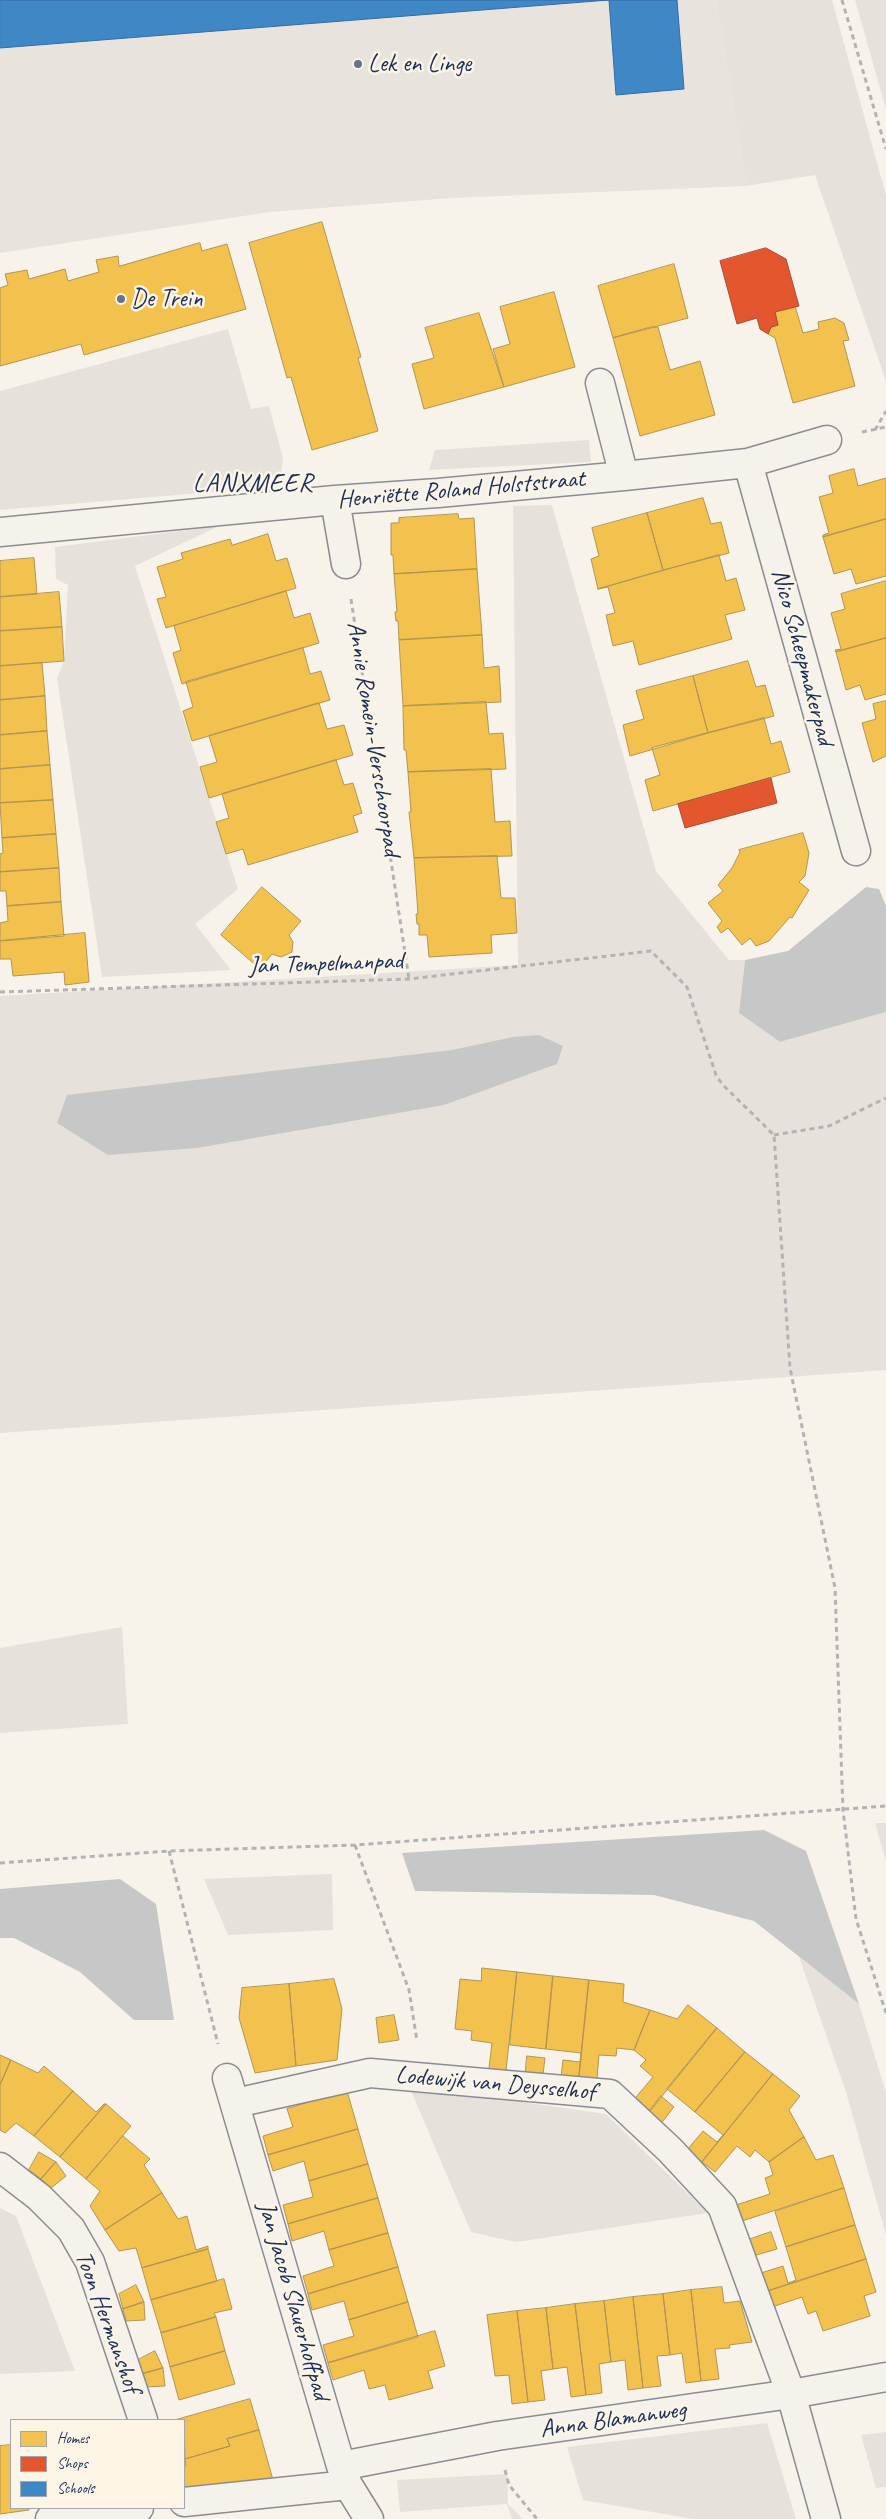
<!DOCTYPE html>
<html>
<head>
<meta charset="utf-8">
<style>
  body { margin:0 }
  #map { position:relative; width:886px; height:2519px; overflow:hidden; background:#f7f3ea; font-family:Caveat,sans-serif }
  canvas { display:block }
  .legend { position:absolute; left:10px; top:2419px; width:175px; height:90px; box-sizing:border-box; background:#fcf5e5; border:1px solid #a2a6af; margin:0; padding:6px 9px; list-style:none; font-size:15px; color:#1b2f5e }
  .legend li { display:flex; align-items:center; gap:10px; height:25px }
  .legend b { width:25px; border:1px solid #a2a6af }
</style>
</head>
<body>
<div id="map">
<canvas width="886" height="2519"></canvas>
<ul class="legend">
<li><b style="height:14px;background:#f2c14e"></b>Homes</li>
<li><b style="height:14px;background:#e4572e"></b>Shops</li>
<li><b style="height:14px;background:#3f88c5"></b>Schools</li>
</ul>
</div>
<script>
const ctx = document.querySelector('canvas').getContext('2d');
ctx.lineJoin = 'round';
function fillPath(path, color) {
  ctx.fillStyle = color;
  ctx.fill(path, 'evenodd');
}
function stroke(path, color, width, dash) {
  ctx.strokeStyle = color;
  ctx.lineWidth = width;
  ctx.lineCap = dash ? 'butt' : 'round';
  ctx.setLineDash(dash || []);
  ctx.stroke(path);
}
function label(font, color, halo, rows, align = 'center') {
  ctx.font = font + ' Caveat,sans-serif';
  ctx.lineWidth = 5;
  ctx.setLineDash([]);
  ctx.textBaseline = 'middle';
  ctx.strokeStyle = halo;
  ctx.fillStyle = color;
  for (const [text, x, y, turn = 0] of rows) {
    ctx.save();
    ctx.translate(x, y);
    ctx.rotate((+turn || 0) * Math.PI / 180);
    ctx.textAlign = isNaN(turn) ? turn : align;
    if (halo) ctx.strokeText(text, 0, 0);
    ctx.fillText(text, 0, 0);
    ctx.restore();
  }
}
const built = new Path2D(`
  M0 0H716L746 186 452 198 270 212 0 253Z`);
const green = new Path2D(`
  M716 0H832L886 195V381L815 175 746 186Z
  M855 0H886V109Z
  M228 329 251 409 269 406 283 458 281 474 271 487 0 510V391Z
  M589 440 591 462 429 470 435 450Z
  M552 505 656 871 729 960H745L739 1013 780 1042 886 1012V1370L0 1433V996L518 965 513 506Z
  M219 526 135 566 238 889 195 924 231 970 102 977 57 678 64 661 68 585 56 579 55 547Z
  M122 1627 128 1724 0 1733V1648Z
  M875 1823H886V1861Z
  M332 1874 333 1930 228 1935 204 1879Z
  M799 1957 859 2004 886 2093V2235L846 2092Z
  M409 2086 606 2114 708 2213 516 2242 471 2232Z
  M0 2208 16 2216 75 2371 0 2374Z
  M767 2423 796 2519H693L583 2500 567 2447Z
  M886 2432V2487L876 2488 861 2435Z
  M507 2474 508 2504 523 2519H512L507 2504 400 2512 397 2480Z`);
const water = new Path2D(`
  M866 887 879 889 886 906V1012L780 1042 739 1013 745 960 788 951Z
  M539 1035 563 1046 557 1064 444 1105 197 1148 108 1155 57 1123 67 1095 452 1050 513 1037Z
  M764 1830 806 1851 859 2004 754 1921 654 1895 415 1891 402 1853Z
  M120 1879 156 1904 174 2020H134L80 1972 14 1938H0V1889Z`);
const homes = new Path2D(`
  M322 222 361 357 358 358 378 431 312 450 291 377 287 378 249 243Z
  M200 243 202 251 227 244 246 309 84 355 81 344 0 366V288L8 285 5 274 27 270 29 279 65 269 68 281 99 272 96 260 118 256 119 266Z
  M674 264 688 318 613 338 598 286Z
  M554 292 575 367 504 387 493 349 510 344 500 307Z
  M795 306 803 333 819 329 818 322 835 318 844 323 849 340 843 341 855 386 793 403 775 338 768 334 771 327 778 325 775 312Z
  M479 313 504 387 424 409 412 364 434 358 425 328Z
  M651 327H658L670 370 700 361 715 415 640 436 613 338Z
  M854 469 858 486 886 478V519L823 537V535L829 533 819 497 833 493 829 476Z
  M703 498 711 524 721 522 729 553 663 570 647 513Z
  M647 513 663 570 598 589 591 559 599 556 592 528Z
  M458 514 459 519 474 518 477 569 394 574 393 555H391V523H399V518Z
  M886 519V576L856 584 851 569 834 574 823 537Z
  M268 534 276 561 287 558 296 588 166 628 157 599 166 597 157 567 183 559 181 553 230 539 232 545Z
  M719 555 726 581 736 578 745 610 725 615 732 639 639 665 633 641 613 646 606 615 615 613 608 587 598 589Z
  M34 558 37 594 0 597V561Z
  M477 569 482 635 399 640 398 621H396L395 612H397L394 574Z
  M886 581V638L836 652 835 650 841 649 831 613 845 609 841 594Z
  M286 591 294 618 310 613 319 643 182 684 173 653 181 650 174 626Z
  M59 592 62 627 0 631V597Z
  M62 627 64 661 0 666V631Z
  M482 635 484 668 499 666 501 702 403 706 399 640Z
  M886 638V694L865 700 860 685 846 690 836 652Z
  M303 648 310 674 321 671 330 700 192 741 183 711 193 707 186 682Z
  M748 661 756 687 765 685 774 716 708 733 693 676Z
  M42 663 45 696 0 700V666Z
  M693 676 708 733 630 756 623 725 644 719 636 691Z
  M45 696 47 731 0 735V700Z
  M886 701V756L873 762 862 723 876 719 873 704Z
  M486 702 489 734 503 733 506 769 408 772 406 750H404L403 706Z
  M319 703 327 729 344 725 353 755 209 798 200 767 217 762 209 736Z
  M764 718 771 744 781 741 790 772 653 811 645 780 660 775 652 748Z
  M47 731 50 765 0 769V735Z
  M336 760 344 785 353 783 362 813 353 816 358 832 248 865 243 849 226 854 216 822 229 818 222 794Z
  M50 765 53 800 0 803V769Z
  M491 769 495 822 510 821 512 856 414 858 409 812H411L408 772Z
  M53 800 56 834 2 838 0 803Z
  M803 833 809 853 805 876 799 882 809 890 792 918 790 917 769 941 756 946 750 938 742 945 728 928 721 933 717 927 722 921 708 903 723 891 718 885 732 868 740 852 739 850Z
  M56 834 59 868 0 872V854L3 853 2 838Z
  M497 856 501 898H515L517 933 491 935 492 953 429 957 427 935H419V924H417L416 914H418L414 858Z
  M59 868 61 902 7 906 6 891H0V872Z
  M262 887 301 921 289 935 293 942 292 952 281 957 272 954 260 969 221 935Z
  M61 902 64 936 0 941V923L8 921 7 906Z
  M85 933 89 982 65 985 64 972 13 976 11 959H0V941Z
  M482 1968 517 1972 505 2079 488 2076 492 2043 471 2040 472 2031 455 2029 460 1979 481 1981Z
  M517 1972 553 1976 546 2049 510 2045Z
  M553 1976 589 1980 578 2087 560 2085 563 2060 580 2062 581 2053 546 2049Z
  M334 1979 342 2009 337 2060 296 2066 289 1984Z
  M589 1980 624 1984 623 2002 650 2010 634 2050 617 2048 616 2056 599 2055 596 2089 578 2087Z
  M289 1984 296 2066 255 2073 239 2018 242 1988Z
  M688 2005 717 2028 646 2116 631 2103 653 2077 640 2066 646 2060 634 2050 650 2010 677 2019Z
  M394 2015 399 2040 379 2043 376 2018Z
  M717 2028 745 2052 695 2112 667 2089Z
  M745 2052 773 2074 702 2162 687 2150 703 2131 717 2142 723 2135 695 2112Z
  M0 2055 11 2060 0 2085Z
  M527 2056 545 2058 542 2083 525 2081Z
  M11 2060 38 2073 44 2066 73 2091 34 2136 16 2123 5 2133 0 2130V2085Z
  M773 2074 800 2096 789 2110 804 2137 769 2162 755 2150 750 2157 737 2146 715 2172 702 2162Z
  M73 2091 96 2112 104 2104H106L60 2157 34 2136Z
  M347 2091 358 2129 268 2155 263 2136 293 2127 287 2109Z
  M661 2096 674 2107 659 2126 646 2116Z
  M106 2104 131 2126 86 2179 60 2157Z
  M358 2129 368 2164 309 2181 304 2161 273 2171 268 2155Z
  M123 2136 150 2159 144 2165 162 2193 105 2230 90 2206 100 2191 86 2179Z
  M804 2137 816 2160 833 2155 844 2188 742 2221 736 2205 770 2194 765 2178 773 2175 769 2162Z
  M39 2152 56 2162 41 2179 29 2170Z
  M56 2162 66 2176 51 2188 41 2179Z
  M368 2164 378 2198 288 2224 283 2205 313 2197 309 2181Z
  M844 2188 855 2225 786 2247 775 2212Z
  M162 2193 178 2219 187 2216 196 2250 208 2246V2249L142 2268 136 2248 119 2251 105 2230Z
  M378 2198 388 2233 329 2250 324 2231 292 2241 288 2224Z
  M855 2225 866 2259 765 2292 758 2274 783 2266 788 2283 796 2280 786 2247Z
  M771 2232 777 2249 753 2256 748 2240Z
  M388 2233 398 2267 308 2294 303 2276 334 2266 329 2250Z
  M208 2249 217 2281 151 2300 142 2268Z
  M866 2259 876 2292 864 2296 870 2316 823 2331 816 2311 808 2314 802 2297 769 2308 765 2292Z
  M398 2267 408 2302 349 2320 344 2301 312 2310 308 2294Z
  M224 2279 232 2309 214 2313 216 2317 161 2333 151 2300Z
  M136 2285 144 2302 123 2309 119 2294Z
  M722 2287 724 2303 740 2301 752 2342 729 2345 730 2348 715 2349 719 2379 701 2381 691 2290Z
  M691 2290 701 2381 686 2383 682 2353 670 2355 663 2294Z
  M663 2294 670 2355 657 2356 661 2386 643 2388 633 2297Z
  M633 2297 643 2388 628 2390 625 2360 611 2362 604 2301Z
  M604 2301 611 2362 599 2364 602 2393 586 2395 575 2304Z
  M144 2302 145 2320 126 2321 123 2309Z
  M408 2302 418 2337 328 2363 323 2345 354 2336 349 2320Z
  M575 2304 586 2395 571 2397 567 2367 553 2369 546 2308Z
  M546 2308 553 2369 541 2371 545 2400 528 2402 517 2311Z
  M517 2311 528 2402 512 2404 509 2375 495 2376 487 2315Z
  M216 2317 225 2351 170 2367 161 2333Z
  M435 2331 445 2366 428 2371 433 2388 389 2400 385 2385 369 2389 364 2370 333 2380 328 2363Z
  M155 2351 163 2368 142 2374 138 2360Z
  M225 2351 235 2384 179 2400 170 2367Z
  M163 2368 165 2386 145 2387 142 2374Z
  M250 2399 259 2430 227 2439 230 2446 185 2459 184 2420H175Z
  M259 2430 273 2480 184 2491V2467L186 2466 185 2459 230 2446 227 2439Z
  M11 2445V2508H29V2510L0 2514V2446Z`);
const shops = new Path2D(`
  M766 248 786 259 799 306 775 312 778 325 771 327 768 334 760 329 757 318 737 324 720 261Z
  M771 778 777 803 685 828 678 804Z`);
const schools = new Path2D(`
  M0 0H677L684 89 616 95 609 0 0 48Z`);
const path = new Path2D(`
  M842 0 886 149
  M875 430 886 411
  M862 432 886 427
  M351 599 409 979
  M0 992 409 979 651 951 687 987 716 1075 722 1084 774 1135 790 1368 835 1588 843 1810 856 1919 886 2013
  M774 1135 829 1126 886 1098
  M355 1845 409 1990 417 2041
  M169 1851 218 2044
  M0 1863 169 1851 355 1845 886 1806
  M505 2470 509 2485 537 2519`);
const minor = new Path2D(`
  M600 383 624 476
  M748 463 856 851
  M335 500 346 564
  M0 532 335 500 438 493 624 476 748 463 827 440
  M227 2078 341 2466 348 2485 369 2519
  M236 2103 370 2073 610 2094 670 2150 722 2206 791 2394 826 2519
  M0 2167 39 2197 71 2229 90 2262 143 2420
  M341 2466 497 2436 791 2394 886 2377
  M184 2502 348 2485
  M50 2519 139 2508`);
const markers = [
  [358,64,5,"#68748f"],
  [121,299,5,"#68748f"]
];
const poiNames = [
  ["Lek en Linge",368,64],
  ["De Trein",131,299]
];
const streetNames = [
  ["Henriëtte Roland Holststraat",461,490,-5],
  ["Nico Scheepmakerpad",802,657,75],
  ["Annie Romein-Verschoorpad",373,739,81],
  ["Jan Tempelmanpad",326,964,-2],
  ["Lodewijk van Deysselhof",495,2084,5],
  ["Jan Jacob Slauerhoffpad",293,2301,74],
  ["Toon Hermanshof",107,2322,70],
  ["Anna Blamanweg",613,2420,-8]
];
const neighbourhoodNames = [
  ["LANXMEER",253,484]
];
fillPath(built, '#e8e4dd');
fillPath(green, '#e6e2db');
fillPath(water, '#c7c7c7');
fillPath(homes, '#f2c14e');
stroke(homes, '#b29553', 1);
fillPath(shops, '#e4572e');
stroke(shops, '#a84b3c', 1);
fillPath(schools, '#3f88c5');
stroke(schools, '#346da6', 1);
stroke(minor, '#8a8c91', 31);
stroke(path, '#b2b3b4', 3, [5, 4]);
stroke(minor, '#f5f2ec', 28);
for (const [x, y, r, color] of markers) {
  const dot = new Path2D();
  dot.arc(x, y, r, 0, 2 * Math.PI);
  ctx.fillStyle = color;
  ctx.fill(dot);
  stroke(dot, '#fcf5e5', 2);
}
label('25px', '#1b2f5e', '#fcf5e5', poiNames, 'left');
label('25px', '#1b2f5e', '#fcf5e5', streetNames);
ctx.letterSpacing = '1px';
label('26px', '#1b2f5e', '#fcf5e5', neighbourhoodNames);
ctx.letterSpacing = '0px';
</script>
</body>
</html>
